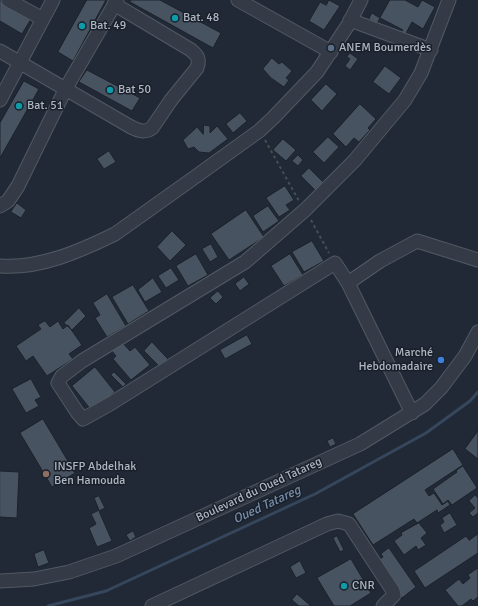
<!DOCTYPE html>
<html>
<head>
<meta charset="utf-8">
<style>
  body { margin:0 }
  canvas { display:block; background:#202935 }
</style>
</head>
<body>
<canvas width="478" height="606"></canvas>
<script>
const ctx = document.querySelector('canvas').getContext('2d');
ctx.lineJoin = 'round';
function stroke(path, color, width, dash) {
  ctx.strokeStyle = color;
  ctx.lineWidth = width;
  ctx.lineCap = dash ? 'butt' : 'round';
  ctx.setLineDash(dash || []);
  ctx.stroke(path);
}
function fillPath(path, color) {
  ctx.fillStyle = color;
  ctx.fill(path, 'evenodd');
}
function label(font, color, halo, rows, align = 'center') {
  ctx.font = font + ' Signika,sans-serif';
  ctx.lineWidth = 3;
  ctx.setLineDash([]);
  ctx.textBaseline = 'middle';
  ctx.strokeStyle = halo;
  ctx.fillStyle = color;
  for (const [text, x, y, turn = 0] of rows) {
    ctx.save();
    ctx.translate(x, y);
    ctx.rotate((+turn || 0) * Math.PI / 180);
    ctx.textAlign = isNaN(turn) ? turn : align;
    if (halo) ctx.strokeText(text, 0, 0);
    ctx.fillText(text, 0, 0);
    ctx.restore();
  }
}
const stream = new Path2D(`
  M48 606 106 591 315 494 426 433 470 401 478 392`);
const building = new Path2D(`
  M87 0H106L73 61 58 52Z
  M131 0H160L221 33 213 48 130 2Z
  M329 0 340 6 324 30 309 21 320 2 326 5Z
  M390 0H405L418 7 422 0 435 7 423 29 412 22 405 35 401 33 403 30 380 18Z
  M0 1 31 19 22 34 0 21Z
  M372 13 380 18 377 24 369 19Z
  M350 53 358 59 350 70 345 66 350 59 347 57Z
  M272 58 279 64 282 62 292 71 286 78 289 80 284 87 271 78 263 69Z
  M385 66 401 78 389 94 373 82Z
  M87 70 140 98 132 111 79 82Z
  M24 81 39 89 0 158V123Z
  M326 84 337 94 322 111 311 100Z
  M360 104 376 119 368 128 370 130 359 142 354 138 346 147 333 134Z
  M240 113 247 121 233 133 226 124Z
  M204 125 210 126V133L217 126 228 139 209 153 199 152 194 147 188 149 183 140 197 127 203 134Z
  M328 137 339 147 324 163 313 152Z
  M283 139 296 150 286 161 273 150Z
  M109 151 116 162 104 169 97 159Z
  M298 155 303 160 298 166 292 161Z
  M309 168 324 183 316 191 301 176Z
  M285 186 294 200 286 205 290 210 279 217 266 198Z
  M17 203 26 210 21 218 11 212Z
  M268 206 279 221 263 232 253 216Z
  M246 210 264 237 229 260 211 234Z
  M172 231 186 245 170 261 157 247Z
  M312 241 324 261 304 272 292 252Z
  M211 244 218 257 210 262 202 249Z
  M196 254 208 275 188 286 176 266Z
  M290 254 303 275 284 286 271 266Z
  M171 268 179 280 166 288 158 276Z
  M244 277 249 284 240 291 235 284Z
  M153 278 162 292 145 302 138 290Z
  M133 285 149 311 128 324 112 297Z
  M218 291 223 297 216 304 210 298Z
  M107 294 126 326 107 337 95 318 100 315 93 303Z
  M79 308 86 316 72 330 64 323Z
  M45 321 50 327 58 321 63 329 68 325 82 345 69 354 73 359 47 376 33 356 26 361 16 346 41 329 38 325Z
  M247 335 252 344 225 359 220 350Z
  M121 341 130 351 135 347 150 365 131 380 113 359 116 356 111 350Z
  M152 342 168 359 160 367 144 351Z
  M95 367 115 392 92 411 72 386Z
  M114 372 126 384 123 387 111 375Z
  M31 379 41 397 35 400 39 406 26 413 12 389Z
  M43 419 75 473 52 487 20 433Z
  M478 431V459L465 449Z
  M333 438 336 444 330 447 327 441Z
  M453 449 463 465 425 490 429 496 434 493 442 505 448 501 450 505 438 513 437 510 417 523 414 519 373 545 353 514Z
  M463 466 477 488 452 505 448 500 443 504 433 489 457 472 456 471Z
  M0 471 19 472 17 518 0 517Z
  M475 495 478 498V513L473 517 469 513 475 508 469 501Z
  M99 496 105 508 99 511 112 541 97 547 89 528 96 524 91 514 99 510 94 498Z
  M450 513 457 525 444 533 440 525 444 522 442 518Z
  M419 523 427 533 421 538 426 545 418 550 416 546 404 555 394 541 402 535 401 533Z
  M133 531 136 537 130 541 126 535Z
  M478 534V553L425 588 414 571 466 536 469 540Z
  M337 536 344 550 340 552 333 538Z
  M389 548 416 587 402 598 376 562 383 557 381 554Z
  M44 550 49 563 38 567 34 554Z
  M351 559 371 593 350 606H334L317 578Z
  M300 561 306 573 296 578 290 567Z
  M478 568V597L473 601 471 599 462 606H458L445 590 459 579 463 584 470 578 468 575Z
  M297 594 311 606H299L292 600Z`);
const path = new Path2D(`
  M265 140 299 201
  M311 220 329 253`);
const minor = new Path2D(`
  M8 0 43 19
  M238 0 331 52
  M350 20 431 50
  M0 51 131 127C139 131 145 133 152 128L171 100 197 68C200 59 198 56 191 50L114 4
  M0 100 53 0
  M0 206 8 201 18 186 66 88 117 0
  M0 266C40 269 80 251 115 234L195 177 259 131 273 118 317 72 348 25 361 0
  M348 283 380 261 417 241 478 260
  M412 413 348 283 335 263 110 404 83 419 77 412 58 383 62 376 82 361 245 262 305 210 355 160 405 100 421 73 449 0
  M0 581 34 579 69 572 116 556 360 444 425 404 441 388 465 356 478 332
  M152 606 327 524 338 521 349 524 393 591 394 595 383 606`);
const markers = [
  [175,18,4,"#0f9aa8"],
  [82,26,4,"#0f9aa8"],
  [331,48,4,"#5c6f8a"],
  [110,90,4,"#0f9aa8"],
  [19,106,4,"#0f9aa8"],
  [441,360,4,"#3f7fe0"],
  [46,474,4,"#8d6e63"],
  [344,586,4,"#0f9aa8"]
];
const poiNames = [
  ["Bat. 48",183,18],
  ["Bat. 49",90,26],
  ["ANEM Boumerdès",339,48],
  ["Bat 50",118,90],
  ["Bat. 51",27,106],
  ["Marché",433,353,"right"],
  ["Hebdomadaire",433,367,"right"],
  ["INSFP Abdelhak",54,467],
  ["Ben Hamouda",54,481],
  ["CNR",352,586]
];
const streetNames = [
  ["Boulevard du Oued Tatareg",259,490,-25]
];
const waterNames = [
  ["Oued Tatareg",267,505,-25]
];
stroke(stream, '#36475d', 3);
fillPath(building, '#485361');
stroke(building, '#1b222c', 1);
stroke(minor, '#515963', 15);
stroke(path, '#405153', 2, [3, 3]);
stroke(minor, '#343b46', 13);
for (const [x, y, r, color] of markers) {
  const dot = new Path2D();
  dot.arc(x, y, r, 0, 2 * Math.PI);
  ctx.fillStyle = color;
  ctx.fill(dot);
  stroke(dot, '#19202a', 1.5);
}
label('12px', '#aeb6c2', '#19202a', poiNames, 'left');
label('12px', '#aeb6c2', '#19202a', streetNames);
label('italic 13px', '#778daa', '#19202a', waterNames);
</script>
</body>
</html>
